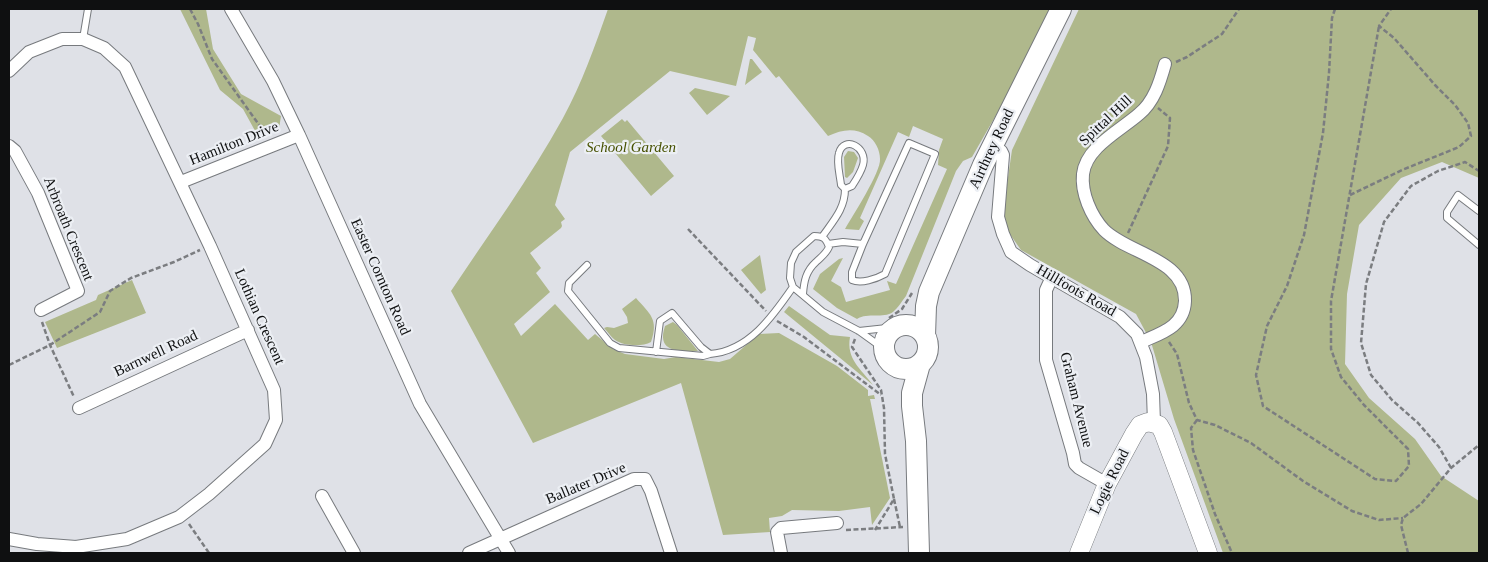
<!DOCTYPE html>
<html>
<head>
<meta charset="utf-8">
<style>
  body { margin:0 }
  #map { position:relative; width:1488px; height:562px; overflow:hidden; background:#dfe1e7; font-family:Georgia,serif }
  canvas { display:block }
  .frame { position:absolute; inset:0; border:10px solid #0f1011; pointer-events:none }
</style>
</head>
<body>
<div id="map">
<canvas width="1488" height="562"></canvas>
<div class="frame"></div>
</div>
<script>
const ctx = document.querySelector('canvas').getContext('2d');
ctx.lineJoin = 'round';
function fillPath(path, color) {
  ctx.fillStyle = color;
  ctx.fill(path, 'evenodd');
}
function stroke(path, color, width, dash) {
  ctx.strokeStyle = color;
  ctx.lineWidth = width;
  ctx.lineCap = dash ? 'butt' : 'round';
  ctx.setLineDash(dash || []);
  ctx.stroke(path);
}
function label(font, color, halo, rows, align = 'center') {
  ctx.font = font + ' Georgia,serif';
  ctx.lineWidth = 4.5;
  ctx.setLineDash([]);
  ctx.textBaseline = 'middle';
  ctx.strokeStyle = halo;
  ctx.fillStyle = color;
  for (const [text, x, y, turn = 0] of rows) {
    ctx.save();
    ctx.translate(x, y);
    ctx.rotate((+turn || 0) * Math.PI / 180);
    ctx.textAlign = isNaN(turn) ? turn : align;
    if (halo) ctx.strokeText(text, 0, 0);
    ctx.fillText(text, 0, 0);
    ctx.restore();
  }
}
const green = new Path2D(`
  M180 9H206L213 49 241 94 281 116 279 129 259 138 243 109 220 90Z
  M608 9H1053L1023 68 972 157 963 161 956 171 906 296C902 301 898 308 893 312 883 319 868 312 857 319L837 308 813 289 820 274 839 259 843 258 831 281 841 287 846 302 890 290 887 281 896 284 947 169 938 165 939 150 943 139 913 126 909 137 898 132 860 218 864 221 859 230 845 229C853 215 881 172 880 159 880 150 875 140 868 136 854 127 842 130 828 136L779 76 776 78 753 50 756 38 748 36 736 86 670 71 570 152 555 205 565 219 561 222 562 226 561 228 530 253 541 268 536 273 550 292 514 324 521 336 555 304 588 340 595 334 613 349 625 354 664 359 676 357 719 362 730 359 759 334 779 333 837 366 868 390V396L874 395 875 399H870L890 498 872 525 870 507 839 511 792 510 782 516 769 518 770 532 723 535 681 383 533 443 451 291C489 234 530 178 563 118 582 83 595 46 608 9Z
  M1079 9H1479V178L1442 162 1401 178 1359 225 1347 294 1345 364 1369 398 1415 439 1441 476 1479 501V553H1223L1174 419 1151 342 1136 314 1021 250 1007 230 1002 218 1012 150Z
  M750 59H752L762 72 745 85Z
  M695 88 730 96 707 115 689 93Z
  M622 119 625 122 627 120 674 176 651 196 601 136Z
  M848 151 854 152 858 158 853 172 847 178 845 177 844 157Z
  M760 255 766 290 761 294 741 270Z
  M132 280 146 313 57 348 45 322 96 300 98 295Z
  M636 298C650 314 659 319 651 342 642 347 624 346 615 340 611 337 608 332 604 328L607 327 614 328 628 323 627 317 622 309Z
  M789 306 830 335 850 337C846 359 861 369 873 385L784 312Z
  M673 322 677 325 698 351C679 351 656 353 665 326Z`);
const path = new Path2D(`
  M190 9 198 24 212 59 267 136
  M1335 9 1332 18 1329 73 1323 133 1304 235 1287 286 1267 326 1256 375 1263 406 1375 479 1396 481 1409 466 1408 449 1364 405 1341 377 1331 349V301L1379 26
  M1176 62 1187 57 1222 34 1239 9
  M1350 195 1402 170 1459 147 1471 136 1468 123 1455 105 1435 85 1394 38 1379 26 1391 9
  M688 229 766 311
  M1128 233 1168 146 1170 118 1158 108
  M889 318 902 309 912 293
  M777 321 804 337 881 395
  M42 322 50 345 74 397
  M855 339 852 347 881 390 884 408 885 454 894 499 875 530
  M1169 342 1177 354 1189 403 1197 420 1215 425 1251 443 1303 481 1352 511 1379 520 1403 518
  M9 365 50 345 100 312 110 291 131 278 174 262 200 250
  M1197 420 1191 428 1193 450 1215 514 1232 553
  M1451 468 1439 447 1418 423 1392 400 1371 375 1361 343 1366 284 1384 222 1411 186 1438 171 1465 162 1479 171
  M894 499 900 527
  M189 524 209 553
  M846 530 903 527
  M1408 553 1401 525 1403 518 1421 504 1451 468 1479 445`);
const service = new Path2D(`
  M83 39 88 9
  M909 143 935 154 885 274C876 279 861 284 852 280V272L863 244Z
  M1479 211 1458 195 1447 212V218L1479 245
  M822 237C833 221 845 209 845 189L841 185C840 175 836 162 839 153 844 135 868 147 863 165 861 172 856 180 852 186L845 189
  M828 244 843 242 863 244
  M587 265 569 283 568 291 610 343 619 348 703 356 710 354
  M803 294C804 281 806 271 816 262 821 257 826 254 829 247 826 239 824 236 814 236L796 252 791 263 790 278 793 287 823 312 859 331 884 349
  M859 331 896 327
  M656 352 660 321 672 313 701 347 710 354C749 351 773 316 793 287`);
const minor = new Path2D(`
  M231 9 273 81 299 135 420 404 509 553
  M9 71 29 52 62 39H83L104 48 125 67 210 246 274 390 276 420 265 444 209 494 179 517 127 539 76 547 37 544 9 539
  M9 146 15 151 38 193 78 291 41 310
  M992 146 1001 151 1003 155 998 217 1003 234 1011 252 1030 265 1120 317 1137 334 1146 357 1153 394 1154 423
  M181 182 299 135
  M1052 277 1046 290V360L1073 453 1075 464 1079 468 1107 484
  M1141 342C1161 333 1184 327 1185 301 1186 259 1128 254 1104 230 1091 216 1081 193 1083 174 1086 147 1121 130 1139 114 1154 102 1160 82 1165 64
  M79 408 248 330
  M322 496 354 553
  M469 553 634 479H645L651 491 671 553
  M781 553 777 532 781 528 837 523`);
const secondary = new Path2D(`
  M1079 553 1107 484 1134 434 1140 425 1148 422 1159 425 1163 432 1208 553`);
const primary = new Path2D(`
  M884 347a22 22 0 1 1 44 0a22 22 0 1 1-44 0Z
  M925 336 926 306 929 292 983 165 1061 9
  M919 553 916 441 912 406V393L920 364`);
const streetNames = [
  ["Spittal Hill",1106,121,-43],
  ["Hamilton Drive",234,144,-22],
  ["Airthrey Road",992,149,-65],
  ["Arbroath Crescent",68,229,68],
  ["Easter Cornton Road",380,277,66],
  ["Hillfoots Road",1076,291,30],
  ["Lothian Crescent",259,317,66],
  ["Barnwell Road",156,354,-25],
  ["Graham Avenue",1076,400,76],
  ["Logie Road",1110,482,-64],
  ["Ballater Drive",586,484,-23]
];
const parkNames = [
  ["School Garden",631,148]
];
fillPath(green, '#afb88c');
stroke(service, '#777a7e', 8);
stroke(minor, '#777a7e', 14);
stroke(secondary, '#777a7e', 19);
stroke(primary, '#777a7e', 22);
stroke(path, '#7b7d80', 2.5, [5, 2.5]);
stroke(service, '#fff', 6);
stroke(minor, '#fff', 12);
stroke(secondary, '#fff', 18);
stroke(primary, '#fff', 20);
label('15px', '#0f1011', '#eceff4', streetNames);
label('italic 15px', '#475102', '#eceff4', parkNames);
</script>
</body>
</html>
